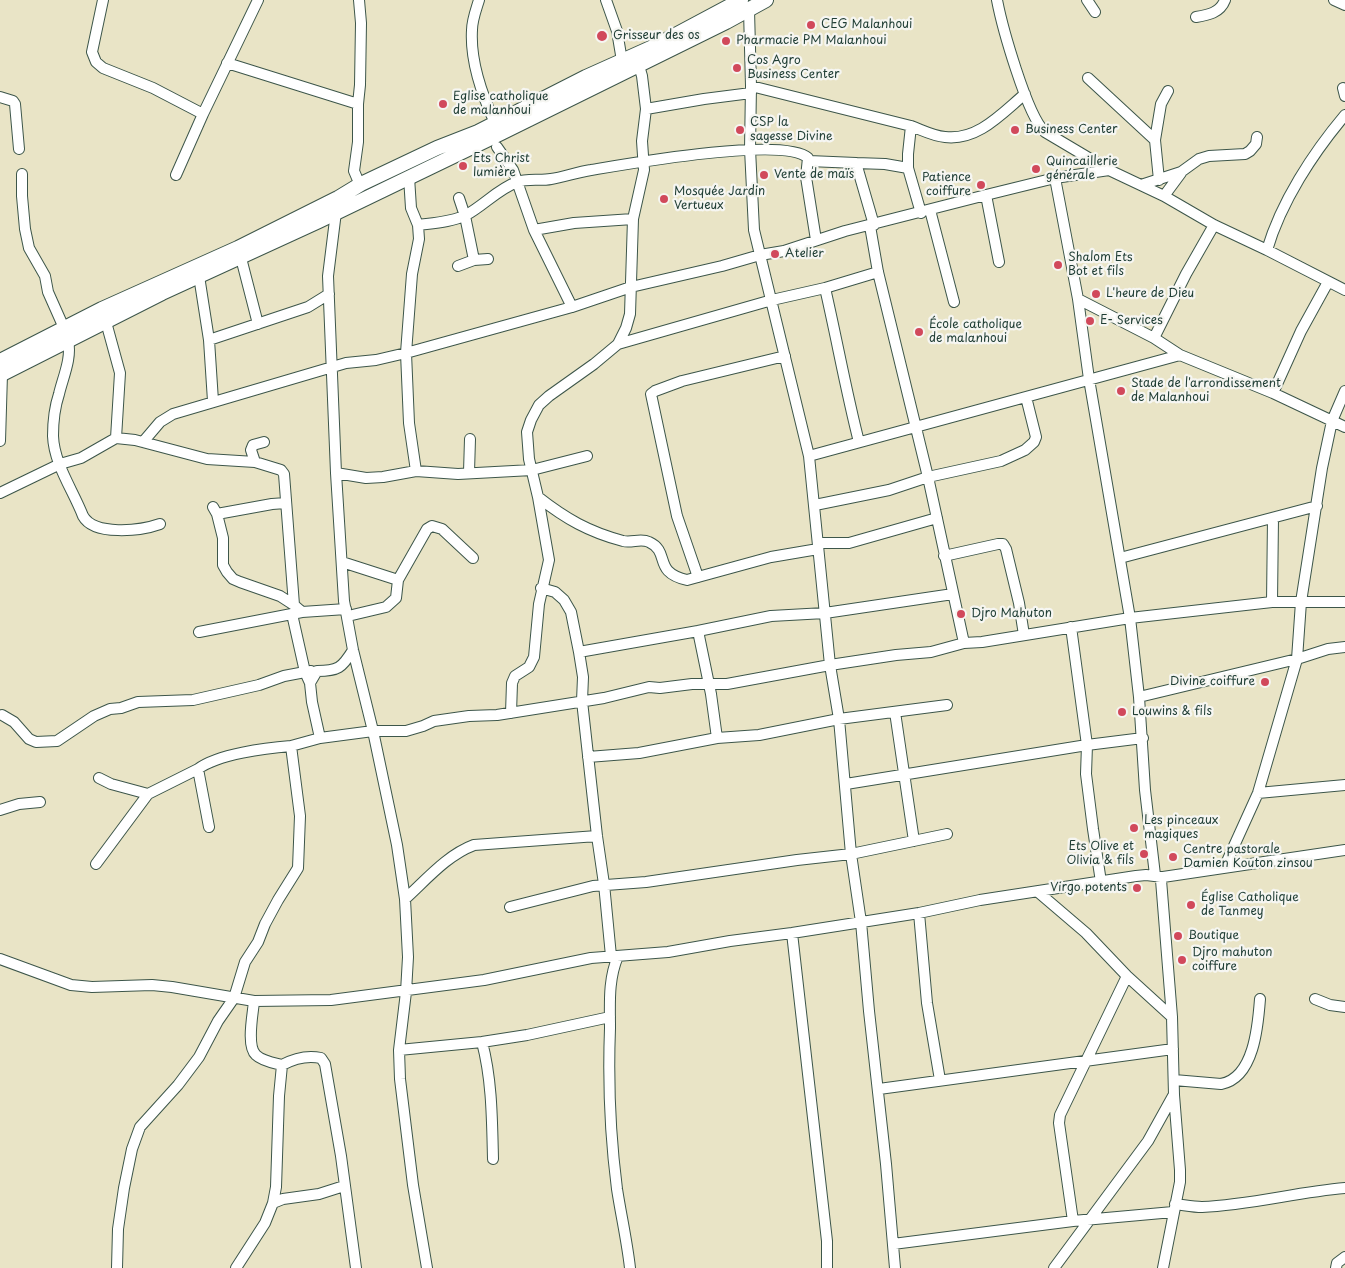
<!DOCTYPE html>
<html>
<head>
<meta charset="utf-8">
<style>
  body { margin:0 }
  canvas { display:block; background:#e9e4c6 }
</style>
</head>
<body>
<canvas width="1345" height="1268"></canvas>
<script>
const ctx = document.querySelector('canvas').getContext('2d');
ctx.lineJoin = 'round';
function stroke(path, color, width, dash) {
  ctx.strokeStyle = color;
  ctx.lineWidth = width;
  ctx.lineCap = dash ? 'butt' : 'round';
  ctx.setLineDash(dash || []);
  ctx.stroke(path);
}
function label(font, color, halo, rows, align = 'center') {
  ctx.font = font + ' "Playpen Sans",sans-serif';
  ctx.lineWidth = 4.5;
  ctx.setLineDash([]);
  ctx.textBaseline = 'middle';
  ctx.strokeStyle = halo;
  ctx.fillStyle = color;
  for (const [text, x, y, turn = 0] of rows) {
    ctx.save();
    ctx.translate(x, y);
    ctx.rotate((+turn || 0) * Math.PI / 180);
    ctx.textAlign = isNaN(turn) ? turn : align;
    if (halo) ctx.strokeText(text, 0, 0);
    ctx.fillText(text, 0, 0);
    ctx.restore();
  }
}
const minor = new Path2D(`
  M103 0 92 52 96 62 103 68 153 88 203 114
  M359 0 361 23 360 85 358 104V142L354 171 357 178 361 184
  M479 0C476 10 472 20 472 30 470 62 482 95 495 123
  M606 0 617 31 622 61
  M997 0C1002 26 1027 116 1045 132L1109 170 1164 196 1214 225 1267 250 1345 290
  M1087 0 1095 12
  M1334 0 1345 5
  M749 10 751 86 750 149 754 230 809 456 830 665 839 719 851 854 861 922 869 1011 886 1164 895 1268
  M1196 17C1208 15 1220 13 1225 0
  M227 63 358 104
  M1088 78 1155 140 1161 104 1168 91
  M751 86 911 126C922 130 933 136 945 137 978 141 1002 113 1025 94
  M1343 88 1345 96
  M0 97 13 101 15 104 19 149
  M646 109 704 99 751 93
  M1155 140 1159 180
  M497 147 513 170 534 230 572 307
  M809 161 856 163 874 225
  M856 163 885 164 908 168 921 213
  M908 168V154L911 126
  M22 174V196L25 229 29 248 45 276 48 292 64 328
  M176 175 203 114 258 0
  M409 177 411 208 418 225C433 223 452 222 466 215 483 206 498 189 517 182 527 178 540 181 551 179 564 177 577 172 591 170 627 164 784 136 808 158L806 177 816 240
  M1055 178 1078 299 1089 379 1130 618 1139 697 1145 790 1155 875
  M1141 185 1181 172 1199 159 1209 156 1245 154 1250 151 1256 144 1257 137
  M986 195 999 262
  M1164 196 1181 173
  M459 198 465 216 474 260 488 259
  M930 210 954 302
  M336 212 328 276 336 473 344 601 353 650 373 731 397 845 405 899 408 957 406 992 399 1050 400 1079 413 1185 427 1268
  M870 226 878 272 928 477 964 643
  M534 230 574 223 633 219
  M1267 250C1281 202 1313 153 1345 115
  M241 258 258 324
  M458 266 474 260
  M199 276 209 340 213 401
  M825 288C837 340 846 391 859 442
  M1078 299 1154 338 1180 355 1273 393 1345 427
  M106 322 120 373 116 438
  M1154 338 1186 274 1214 225
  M209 340 308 307 329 294
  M68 341C72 358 63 377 59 394 55 406 53 423 53 436 54 464 73 490 83 516 94 536 140 531 160 524
  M618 344 772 300 825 288 878 272
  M1273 393 1301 331 1328 282
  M0 441 2 374
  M143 442 160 422 173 414 346 363 376 360 406 353 572 307 631 287 722 266 760 255 784 251 845 231 986 195 1055 178 1109 170
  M809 456 1180 355
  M255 462 281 470 284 474 294 605 302 612
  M416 471 409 423 406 353 412 274 419 239 418 225
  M469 472 470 439
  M336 473 366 478 383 477 416 471 458 474 532 470 587 456
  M0 493 60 464 81 458 116 438 135 440 207 459 255 462 251 450 253 445 264 442
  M538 497C566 519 589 532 623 541 632 543 641 538 649 542 671 552 652 572 687 580L771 557 818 549
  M815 505 889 490 928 477 1001 461 1025 450 1034 442 1036 437 1026 397
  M213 507 217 514 272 504 286 503
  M217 514 223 538V565L227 572 233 579 240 582 280 596 294 605
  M818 543H849L937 518
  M944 556 998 544H1003L1006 549 1019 603 1024 635
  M1120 558 1317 506
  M342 562 398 580
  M698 577 677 516 651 394 655 391 682 381 785 356
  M541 588 555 592 564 600 571 612 579 652 583 677 582 701 597 836 604 884 611 956
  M1272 602 1273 518
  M292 614 305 672 311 671
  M348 616 386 607 396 598 398 580 427 529 432 526 442 529 473 558
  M1071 627 1087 745 1086 774 1093 829 1101 882
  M698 631 711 694 717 738
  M199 632 302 612 346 609
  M579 652 698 631 771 616 825 613 953 594
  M1139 697 1297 659 1328 649 1345 647
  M895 712 914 841
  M511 713 512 683 515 676 529 667 534 657 539 604 549 560 538 497 529 459 527 432 531 420 539 405 549 396 594 364 618 344 626 328 630 314 633 219 644 170 642 141 646 109 642 76 639 66
  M2 715 14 722 29 739 36 742 57 741 94 716 110 709 121 708 138 702 193 700 259 685 284 676 305 672 310 683
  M320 738 373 731H406L423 726 434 721 469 716 497 715 604 698 649 687 660 688 692 684H727L830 665 896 655 931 652 964 643 982 642 1130 618 1272 602H1345
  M588 757 639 753 717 738 759 735 839 719 947 705
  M99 778 111 784 148 794
  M846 784 1087 745 1143 738
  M1258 793 1345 785
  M0 810 19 804 40 802
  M209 827 198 769C218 754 266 748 291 746
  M96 864 148 794 198 769
  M1224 868 1258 793 1297 659 1301 602 1322 468 1332 421 1345 391
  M1163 877 1161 880 1172 1017 1174 1095 1180 1170V1182L1163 1268
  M1038 892 1086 933 1127 976 1172 1017
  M405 899C426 880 447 855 474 845L597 836
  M510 907 593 886 646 882 797 860 851 854 947 834
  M919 913 927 1003 940 1080
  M792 933 827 1241V1268
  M618 956C608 980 610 1003 610 1028 608 1081 610 1135 617 1189 621 1215 627 1241 630 1268
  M0 959 71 985 92 987 152 985 172 987 254 1001 331 1000 484 980 591 958 668 952 730 941 792 933 919 913 980 900 1136 876 1146 875 1163 877 1345 850
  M1315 999 1330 1005 1345 1007
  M254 1001C253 1014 246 1046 256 1055 262 1061 274 1063 282 1065 295 1058 307 1055 321 1058L325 1064 341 1156 356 1268
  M482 1042C492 1080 492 1119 493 1159
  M399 1050 482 1042 527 1035 610 1017
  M1174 1080 1221 1084C1254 1078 1258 1026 1260 999
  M879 1089 1173 1049
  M273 1203 283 1199 319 1194 344 1186
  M1175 1204C1184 1205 1193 1207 1202 1207 1250 1205 1297 1192 1345 1188
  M1073 1221 1059 1123 1060 1115 1127 976
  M893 1244 1073 1221 1173 1212
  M117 1268 118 1229 124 1188 132 1149 140 1127 178 1085 199 1057 218 1021 234 998 245 962 258 942 265 924 278 900 298 868 300 816 291 746 320 738 312 702 310 683 317 671C338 671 342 668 353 650
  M236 1268 265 1223 273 1203 276 1187 279 1096 282 1065
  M1054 1268 1148 1141 1173 1096
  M1336 1268 1337 1263 1345 1257`);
const major = new Path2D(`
  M0 361 102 309 238 248 338 198 361 184 437 148 478 132 586 77 653 47 741 0
  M0 375 162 293 319 221 493 137 726 22 766 0`);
const markers = [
  [811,25,5,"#d1495b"],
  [602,36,6,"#d1495b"],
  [726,41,5,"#d1495b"],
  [737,68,5,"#d1495b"],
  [443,104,5,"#d1495b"],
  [740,130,5,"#d1495b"],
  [1015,130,5,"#d1495b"],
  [463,166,5,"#d1495b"],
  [1036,169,5,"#d1495b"],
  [764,175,5,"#d1495b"],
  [981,185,5,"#d1495b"],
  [664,199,5,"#d1495b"],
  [775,254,5,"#d1495b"],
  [1058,265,5,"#d1495b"],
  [1096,294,5,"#d1495b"],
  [1090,321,5,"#d1495b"],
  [919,332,5,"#d1495b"],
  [1121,391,5,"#d1495b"],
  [961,614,5,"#d1495b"],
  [1265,682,5,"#d1495b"],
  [1122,712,5,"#d1495b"],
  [1134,828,5,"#d1495b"],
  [1144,854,5,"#d1495b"],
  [1173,857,5,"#d1495b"],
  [1137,888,5,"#d1495b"],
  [1191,905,5,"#d1495b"],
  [1178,936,5,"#d1495b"],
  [1182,960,5,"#d1495b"]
];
const poiNames = [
  ["CEG Malanhoui",821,25],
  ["Grisseur des os",613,36],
  ["Pharmacie PM Malanhoui",736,41],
  ["Cos Agro",747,61],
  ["Business Center",747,75],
  ["Eglise catholique",453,97],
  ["de malanhoui",453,111],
  ["CSP la",750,123],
  ["sagesse Divine",750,137],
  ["Business Center",1025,130],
  ["Ets Christ",473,159],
  ["lumière",473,173],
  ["Quincaillerie",1046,162],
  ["générale",1046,176],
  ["Vente de maïs",774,175],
  ["Patience",971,178,"right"],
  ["coiffure",971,192,"right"],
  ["Mosquée Jardin",674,192],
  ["Vertueux",674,206],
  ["Atelier",785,254],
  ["Shalom Ets",1068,258],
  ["Bot et fils",1068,272],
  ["L'heure de Dieu",1106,294],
  ["E- Services",1100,321],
  ["École catholique",929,325],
  ["de malanhoui",929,339],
  ["Stade de l'arrondissement",1131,384],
  ["de Malanhoui",1131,398],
  ["Djro Mahuton",971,614],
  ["Divine coiffure",1255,682,"right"],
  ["Louwins & fils",1132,712],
  ["Les pinceaux",1144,821],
  ["magiques",1144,835],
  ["Ets Olive et",1134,847,"right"],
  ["Olivia & fils",1134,861,"right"],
  ["Centre pastorale",1183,850],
  ["Damien Kouton zinsou",1183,864],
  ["Virgo potents",1127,888,"right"],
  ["Église Catholique",1201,898],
  ["de Tanmey",1201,912],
  ["Boutique",1188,936],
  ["Djro mahuton",1192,953],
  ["coiffure",1192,967]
];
stroke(minor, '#3d564a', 12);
stroke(major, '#3d564a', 16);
stroke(minor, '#fff', 10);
stroke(major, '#fff', 14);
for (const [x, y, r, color] of markers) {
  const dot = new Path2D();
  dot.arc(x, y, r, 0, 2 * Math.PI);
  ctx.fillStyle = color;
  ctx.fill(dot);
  stroke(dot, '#f6f6f2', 2);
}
label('12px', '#1f3d34', '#f6f6f2', poiNames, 'left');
</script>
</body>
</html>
